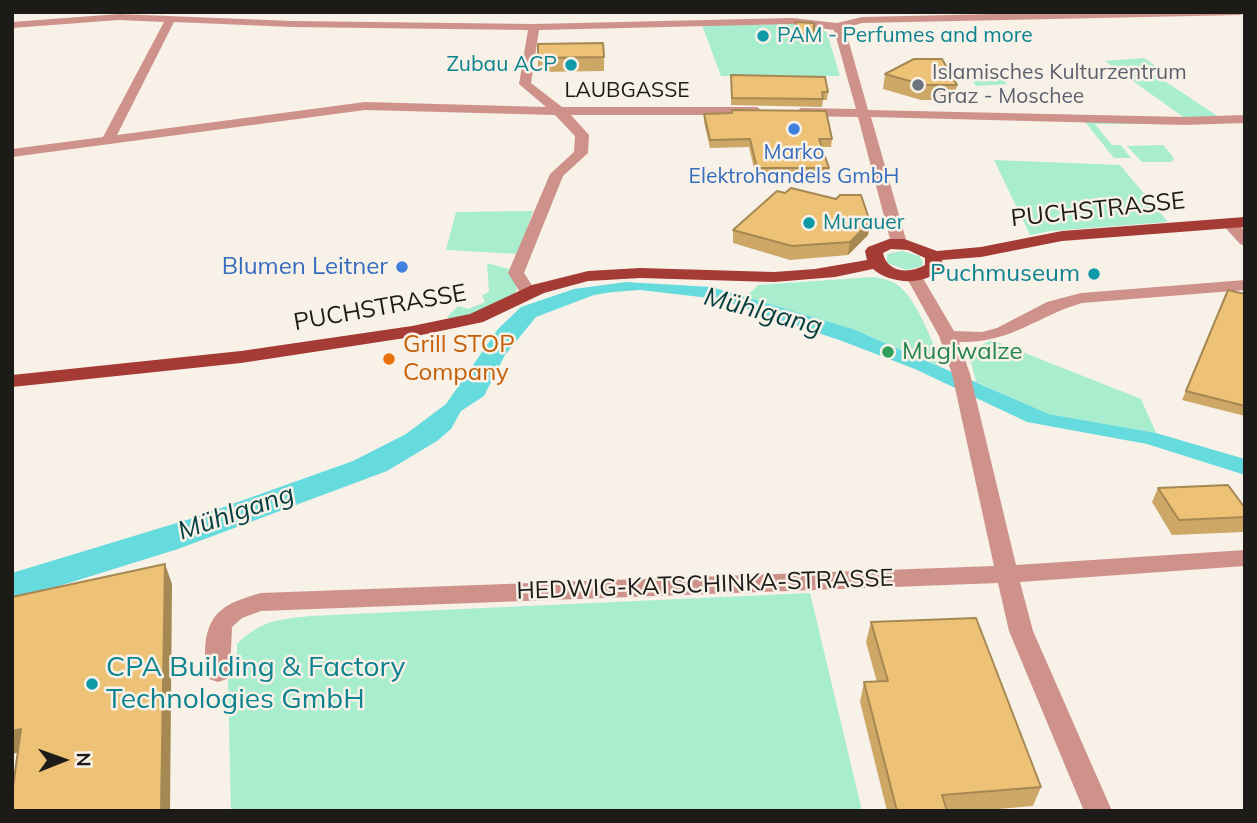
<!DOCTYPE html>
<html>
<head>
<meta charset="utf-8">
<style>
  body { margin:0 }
  #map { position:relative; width:1257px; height:823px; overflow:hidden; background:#f7f1e8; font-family:Mulish,sans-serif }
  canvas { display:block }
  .frame { position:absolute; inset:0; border:14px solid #1d1b18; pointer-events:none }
  .north { position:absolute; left:28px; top:725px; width:70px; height:70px; -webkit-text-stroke:5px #f7f1e8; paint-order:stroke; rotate:89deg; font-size:19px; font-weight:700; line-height:28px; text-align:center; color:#1d1b18 }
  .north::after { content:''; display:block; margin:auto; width:24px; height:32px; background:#1d1b18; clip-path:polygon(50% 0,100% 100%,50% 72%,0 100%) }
</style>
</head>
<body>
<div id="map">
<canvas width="1257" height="823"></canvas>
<div class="frame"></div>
<div class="north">N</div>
</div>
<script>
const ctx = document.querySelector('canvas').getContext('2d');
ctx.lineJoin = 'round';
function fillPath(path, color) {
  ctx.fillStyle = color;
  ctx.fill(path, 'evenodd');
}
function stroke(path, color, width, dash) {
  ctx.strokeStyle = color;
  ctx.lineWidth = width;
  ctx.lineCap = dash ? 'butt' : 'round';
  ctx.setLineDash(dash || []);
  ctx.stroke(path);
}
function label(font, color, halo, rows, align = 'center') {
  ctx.font = font + ' Mulish,sans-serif';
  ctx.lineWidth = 5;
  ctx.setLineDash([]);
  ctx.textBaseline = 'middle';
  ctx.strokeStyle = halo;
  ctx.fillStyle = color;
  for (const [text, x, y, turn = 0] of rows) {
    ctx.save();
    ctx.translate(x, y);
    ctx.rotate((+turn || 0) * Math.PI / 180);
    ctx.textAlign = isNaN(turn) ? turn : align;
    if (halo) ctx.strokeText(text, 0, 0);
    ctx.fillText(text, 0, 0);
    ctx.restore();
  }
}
const green = new Path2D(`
  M793 24 821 28 827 33 840 76H721L702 25Z
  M1144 58 1161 70 1151 72 1222 119H1186L1105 61Z
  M963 66 997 73 1007 84 976 86Z
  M1085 122 1170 124H1095L1112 145H1121L1131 158H1114Z
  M1163 145 1174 158 1172 162H1142L1127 146Z
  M994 160 1120 165 1168 222 1051 231 1030 235Z
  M533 211 518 254 446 250 456 212Z
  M902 251 919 256 923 262 922 266 907 270 887 263V254Z
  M487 263 513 270 517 290C503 307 471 315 450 319L447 317 458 306 468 309 485 302 482 295 489 292Z
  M874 277C883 279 893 280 900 287 918 302 934 345 942 367L853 329 746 297 758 285Z
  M992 340 1141 399 1156 433 1049 414 976 382 970 357 971 350Z
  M810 593 862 811H231L228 679 237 676V644C262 620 276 620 310 616Z`);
const water = new Path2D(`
  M626 282 711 287 746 297 853 329 1049 414 1156 433 1245 459V475L1147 444 1027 422 915 369 842 341 718 299 640 290 613 292 594 295 536 317 505 355 484 396 461 411 451 429 437 441 387 471 178 549 56 587 12 597V573L193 518 353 461 406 434 446 404 498 329 521 307 574 289Z`);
const minor = new Path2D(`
  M1078 12 1245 13 1240 15 862 23 845 28 868 110 1185 117 1245 115V123L1185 125 871 117 907 243 899 248 891 243 858 117 801 116 795 112 801 108 856 109 834 30 792 24 539 30 531 83 562 107H757L763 111 757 115H571L589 135 588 153 563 176 524 273 537 293 529 298 523 297 508 273 550 174 574 152 575 136 555 115 365 110 12 157V149L103 137 164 22 119 20 12 28V22L119 14 292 21 534 24 792 18 837 23 862 17ZM174 22 292 27 528 30 519 84 546 107 365 102 117 135Z
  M1229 218 1234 220 1245 231V246L1240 244 1221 223Z
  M913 270 921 275 954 331 982 332 997 328 1047 302 1081 293 1245 280V290L1082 303C1034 317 1013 343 959 342L970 374 1016 565 1245 550V566L1020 582 1033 631 1112 811H1084L1009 631 998 583 261 611 242 618 232 627 230 672 227 679 218 682 209 679C205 670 205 662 205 652 206 611 226 603 261 593L994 566 952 374 939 336 905 275Z`);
const major = new Path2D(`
  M1245 217V227L1062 241 981 257 942 260 943 267C927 286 891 285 873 269L835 277 774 282 640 278 588 281 544 293 483 322 412 337 241 363 12 387V375L241 351 412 326 470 314 532 285 588 271 640 268 774 272 815 269 867 260 865 251 868 247 889 239H904L937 251 981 247 1062 231ZM891 249 908 250 925 258V265C910 274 887 273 883 253Z`);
const wall = new Path2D(`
  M795 22 814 34 813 41H798L795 29Z
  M604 57V71L538 72V58Z
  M885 74 957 85 954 100H921L883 89Z
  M731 75 828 92 827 100H823L822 107 731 105Z
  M704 114 832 139 831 147H822L829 168 828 176 756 177 749 147 710 148 704 122Z
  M870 222 868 235 848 255 790 260 733 243V230Z
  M1228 290 1245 294V416L1182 400Z
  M1158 488 1245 508V529L1243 532 1172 535 1152 502Z
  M871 622 1041 787 1033 806 976 811H887L860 702 864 682H877L866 642Z`);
const shadedWall = new Path2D(`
  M870 222 868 235 848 255 850 242Z
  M165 564 172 584 170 811H161Z
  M21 729 33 749 12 754V731Z`);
const building = new Path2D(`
  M795 22 814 23V34H799Z
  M603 43 604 57 538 58V44Z
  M914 59H942L957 85H924L885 74Z
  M731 75 825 77 828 92H822L823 99 732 98Z
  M732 110 826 111 832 139H819L829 168H757L750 139 710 140 704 114 732 113Z
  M791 188 836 199 840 195H861L870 222 850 242 792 246 733 230 777 191 785 193Z
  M1228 290 1245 294V406L1186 391Z
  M1228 485 1245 508V517L1179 520 1158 488Z
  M165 564 161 811H12V794L21 729 12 731V597Z
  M976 618 1041 787 942 795 947 811H897L864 682 888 681 871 622Z`);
const markers = [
  [763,36,7,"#0f9aa8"],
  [571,65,7,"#0f9aa8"],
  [918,85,7,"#6b7280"],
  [794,129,7,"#3f7fe0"],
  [809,223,7,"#0f9aa8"],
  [402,267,7,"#3f7fe0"],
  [1094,274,7,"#0f9aa8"],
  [888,352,7,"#2e9e5b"],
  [389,359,7,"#e8710a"],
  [92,684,7,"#0f9aa8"]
];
const farCulturenames = [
  ["PAM - Perfumes and more",777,36],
  ["Zubau ACP",557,65,"right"],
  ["Murauer",823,223]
];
const farWorshipnames = [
  ["Islamisches Kulturzentrum",932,73],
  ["Graz - Moschee",932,97]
];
const farStreetnames = [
  ["LAUBGASSE",627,91]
];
const farShopnames = [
  ["Marko",794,153],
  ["Elektrohandels GmbH",794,177]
];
const streetNames = [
  ["PUCHSTRASSE",1098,210,-6],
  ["PUCHSTRASSE",380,308,-10],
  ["HEDWIG-KATSCHINKA-STRASSE",705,585,-2]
];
const shopNames = [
  ["Blumen Leitner",388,267]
];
const cultureNames = [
  ["Puchmuseum",1080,274]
];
const foodNames = [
  ["Grill STOP",403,345],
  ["Company",403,373]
];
const leisureNames = [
  ["Muglwalze",902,352]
];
const waterNames = [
  ["Mühlgang",763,312,15],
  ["Mühlgang",236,513,-19]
];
const nearCulturenames = [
  ["CPA Building & Factory",106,668],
  ["Technologies GmbH",106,700]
];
fillPath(green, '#a8edce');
fillPath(water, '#66dbde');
fillPath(minor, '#ce928b');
fillPath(major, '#a53b35');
fillPath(wall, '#cca766');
fillPath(shadedWall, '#a68853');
fillPath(building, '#edc277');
stroke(building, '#a68853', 2);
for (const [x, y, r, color] of markers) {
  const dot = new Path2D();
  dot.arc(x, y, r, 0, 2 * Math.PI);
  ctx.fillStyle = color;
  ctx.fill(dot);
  stroke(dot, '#f7f1e8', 2.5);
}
label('21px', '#0d838f', '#f7f1e8', farCulturenames, 'left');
label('21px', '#5b616d', '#f7f1e8', farWorshipnames, 'left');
label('21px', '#1d1b18', '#f7f1e8', farStreetnames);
label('21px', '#366cbe', '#f7f1e8', farShopnames);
label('24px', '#1d1b18', '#f7f1e8', streetNames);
label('24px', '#366cbe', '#f7f1e8', shopNames, 'right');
label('24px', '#0d838f', '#f7f1e8', cultureNames, 'right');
label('24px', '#c56008', '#f7f1e8', foodNames, 'left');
label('24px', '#27864d', '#f7f1e8', leisureNames, 'left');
label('italic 26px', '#063f41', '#f7f1e8', waterNames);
label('28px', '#0d838f', '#f7f1e8', nearCulturenames, 'left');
</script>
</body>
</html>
